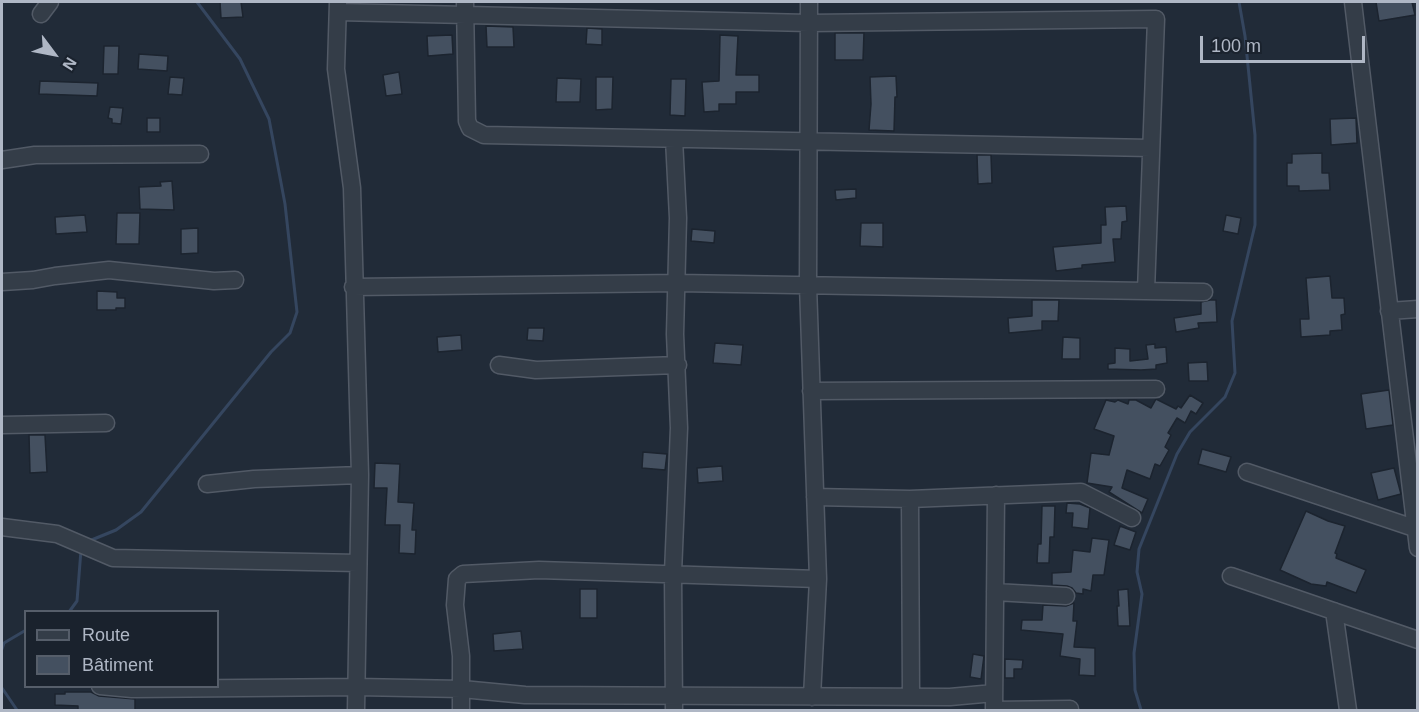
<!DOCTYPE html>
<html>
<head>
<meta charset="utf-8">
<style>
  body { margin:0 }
  #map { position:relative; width:1419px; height:712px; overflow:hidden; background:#212b38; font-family:Helvetica,sans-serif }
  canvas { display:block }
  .frame { position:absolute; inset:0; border:3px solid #afb7c5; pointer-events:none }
  .legend { position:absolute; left:24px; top:610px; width:195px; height:78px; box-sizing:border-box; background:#1a222d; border:2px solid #565e6a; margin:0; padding:8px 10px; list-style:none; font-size:18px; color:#afb7c5 }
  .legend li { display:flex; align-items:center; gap:12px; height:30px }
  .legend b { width:30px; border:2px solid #565e6a }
  .north { position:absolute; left:24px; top:24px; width:60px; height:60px; -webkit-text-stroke:4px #1a222d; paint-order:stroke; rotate:122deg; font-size:16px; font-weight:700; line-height:24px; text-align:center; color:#afb7c5 }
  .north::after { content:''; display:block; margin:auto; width:21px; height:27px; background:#afb7c5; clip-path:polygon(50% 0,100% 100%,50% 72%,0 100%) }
  .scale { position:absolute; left:1200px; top:36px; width:165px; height:27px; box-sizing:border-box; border:3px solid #afb7c5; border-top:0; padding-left:8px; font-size:18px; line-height:21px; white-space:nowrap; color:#afb7c5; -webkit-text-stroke:4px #1a222d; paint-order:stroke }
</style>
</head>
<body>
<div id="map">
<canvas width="1419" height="712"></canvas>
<div class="frame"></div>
<ul class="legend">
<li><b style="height:8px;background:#343d48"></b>Route</li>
<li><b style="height:16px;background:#445060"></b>Bâtiment</li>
</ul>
<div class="north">N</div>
<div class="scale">100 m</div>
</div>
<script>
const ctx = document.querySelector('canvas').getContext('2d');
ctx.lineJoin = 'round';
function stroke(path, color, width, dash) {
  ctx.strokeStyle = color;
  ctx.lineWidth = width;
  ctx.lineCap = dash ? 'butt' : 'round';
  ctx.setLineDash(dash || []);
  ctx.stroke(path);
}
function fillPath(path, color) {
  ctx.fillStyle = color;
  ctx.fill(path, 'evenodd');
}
const stream = new Path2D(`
  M89 541 116 530 141 512 271 352 290 333 297 312 285 204 269 119 240 59 197 2
  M69 612 77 601 81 550
  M2 649 4 643 26 630
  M2 688 17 710
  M1141 710 1135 690 1134 653 1142 594 1137 572 1139 549 1177 454 1190 432 1225 397 1235 373 1232 321 1255 225V135L1245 36 1239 2`);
const building = new Path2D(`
  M220 2H241L243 17 221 18Z
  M1376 2H1412L1415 15 1379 21Z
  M486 26 513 27 514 47H487Z
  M587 28 602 29V45L586 44Z
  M835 33H864L863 60H835Z
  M452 35 453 54 428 56 427 36Z
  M720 35 738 36 736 75H759V92H736V104H719V111L704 112 702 82 719 81Z
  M104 46H119L118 74H103Z
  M139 54 168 56 167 71 138 69Z
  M399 72 402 94 386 96 383 75Z
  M896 76 897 97H895L894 131 869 130 871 104 870 77Z
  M170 77 184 78 182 95 168 94Z
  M596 77H613L612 109 596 110Z
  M557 78 581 79 580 102H556Z
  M671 79H686L685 116 670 115Z
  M40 81 98 83 97 96 39 94Z
  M110 107 123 108 121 124 112 123V119L108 118Z
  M147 118H160V132H147Z
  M1356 118 1357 143 1331 145 1330 119Z
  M1322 153V173H1329L1330 190 1299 191V186H1287V163H1292V154Z
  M977 155H991L992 183 978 184Z
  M172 181 174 210 140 209 139 187 161 186 160 182Z
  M856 189V198L836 200 835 190Z
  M1126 206 1127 221 1122 222 1121 239H1113L1115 262 1082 265V268L1056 271 1053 247 1101 243V225H1106L1105 207Z
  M117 213H140L139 244H116Z
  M85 215 87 232 56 234 55 217Z
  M1226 215 1241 218 1238 234 1223 231Z
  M861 223H883V247L860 246Z
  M198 228V253L181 254V229Z
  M692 229 715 231 714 243 691 241Z
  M1330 276 1332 298H1344L1345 314 1341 315 1342 330 1330 331V335L1301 337 1300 319H1309L1306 278Z
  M97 291 117 292V298H125V308H116V310H97Z
  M1032 300H1059L1058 321H1042V330L1009 333 1008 318 1032 316Z
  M1210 300H1216L1217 322 1198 323 1199 328 1176 332 1174 318 1201 314V302Z
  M528 328H544L543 341 527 340Z
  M461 335 462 350 438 352 437 337Z
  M1063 337 1080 338V359H1062Z
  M715 343 743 345 741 365 713 363Z
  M1155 344V348L1166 347 1167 363 1156 365V369L1141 370 1108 369V364L1115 363V348L1130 349V361L1148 359 1146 345Z
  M1207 362 1208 381H1189L1188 363Z
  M1389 390 1393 425 1366 429 1361 394Z
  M1190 395 1203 403 1196 414 1191 411 1185 423 1177 418 1168 433 1171 435 1165 447 1169 450 1160 466 1155 464 1150 479 1127 470 1122 488 1148 499 1142 513 1109 492 1112 487 1087 483 1091 453 1109 455 1114 436 1094 429 1106 400 1115 402 1118 400 1128 404 1129 400H1136L1151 408 1156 399 1176 409 1178 406 1181 408Z
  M29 435H45L47 472 30 473Z
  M1202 449 1231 457 1226 472 1198 464Z
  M643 452 667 454 665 470 642 468Z
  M375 463 400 464 398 502 414 503 412 530H416L415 554 399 553 400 525H385L387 488H374Z
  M722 466 723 481 698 483 697 468Z
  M1394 468 1401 494 1378 500 1371 473Z
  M1067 503 1080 504 1090 508 1088 529 1072 527 1073 513H1066Z
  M1042 506H1055L1054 537H1050L1049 563H1037L1038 544H1041Z
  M1306 511 1328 521 1345 526 1335 553 1337 554 1336 558 1366 570 1356 593 1327 582 1326 586 1311 584 1280 570Z
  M1120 526 1136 532 1130 550 1114 545Z
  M1092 538 1109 540 1104 575H1093L1091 591 1083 589V594L1076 593 1072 588 1067 586 1052 585V573L1071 572 1073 550 1090 552Z
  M580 589H597V618H580Z
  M1128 589 1130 626H1118L1117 606H1119L1118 590Z
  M1074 603 1073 621H1077L1074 647 1095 648V676L1079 675 1080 659 1060 656 1063 634 1021 630 1022 620H1042L1043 605 1066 606Z
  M521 631 523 649 494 651 493 634Z
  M973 654 984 656 981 679 970 677Z
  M1005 659 1023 660 1022 669H1014V678H1005Z
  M65 692H91L99 696 135 699V711H78V706L55 705V694H65Z`);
const minor = new Path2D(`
  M338 2 336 69 352 188 360 475 356 710
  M465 2 467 121 470 128 484 135 1151 148
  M809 2 808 285 818 579 812 697
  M1353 2 1418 548
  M338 12 809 23 1156 19 1146 291
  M41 14 50 2
  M2 160 35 155 200 154
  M2 282 33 280 55 276 109 270 214 281 235 280
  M353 287 678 283 1204 292
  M1389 311 1418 309
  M499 365 536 370 678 365
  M811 391 1156 389
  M2 425 106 423
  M1247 472 1414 528
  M207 484 254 479 360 475
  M815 497 910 499 1081 492 1132 518
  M910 499 911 696
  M2 527 57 534 113 558 358 563
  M1231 576 1418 640
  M995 592 1066 596
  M1334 611 1348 710
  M100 686 132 689 357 687 462 689 525 695 950 697 994 693
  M461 710V656L455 605 457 579 463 574 539 570 818 579
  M674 710 673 573 679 428 675 334 678 218 674 139
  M994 710 996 495
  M994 710 1070 709`);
stroke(stream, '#35465f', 3);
fillPath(building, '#445060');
stroke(building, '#1c242f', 1.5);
stroke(minor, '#525a66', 19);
stroke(minor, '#343d48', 16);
</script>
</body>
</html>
